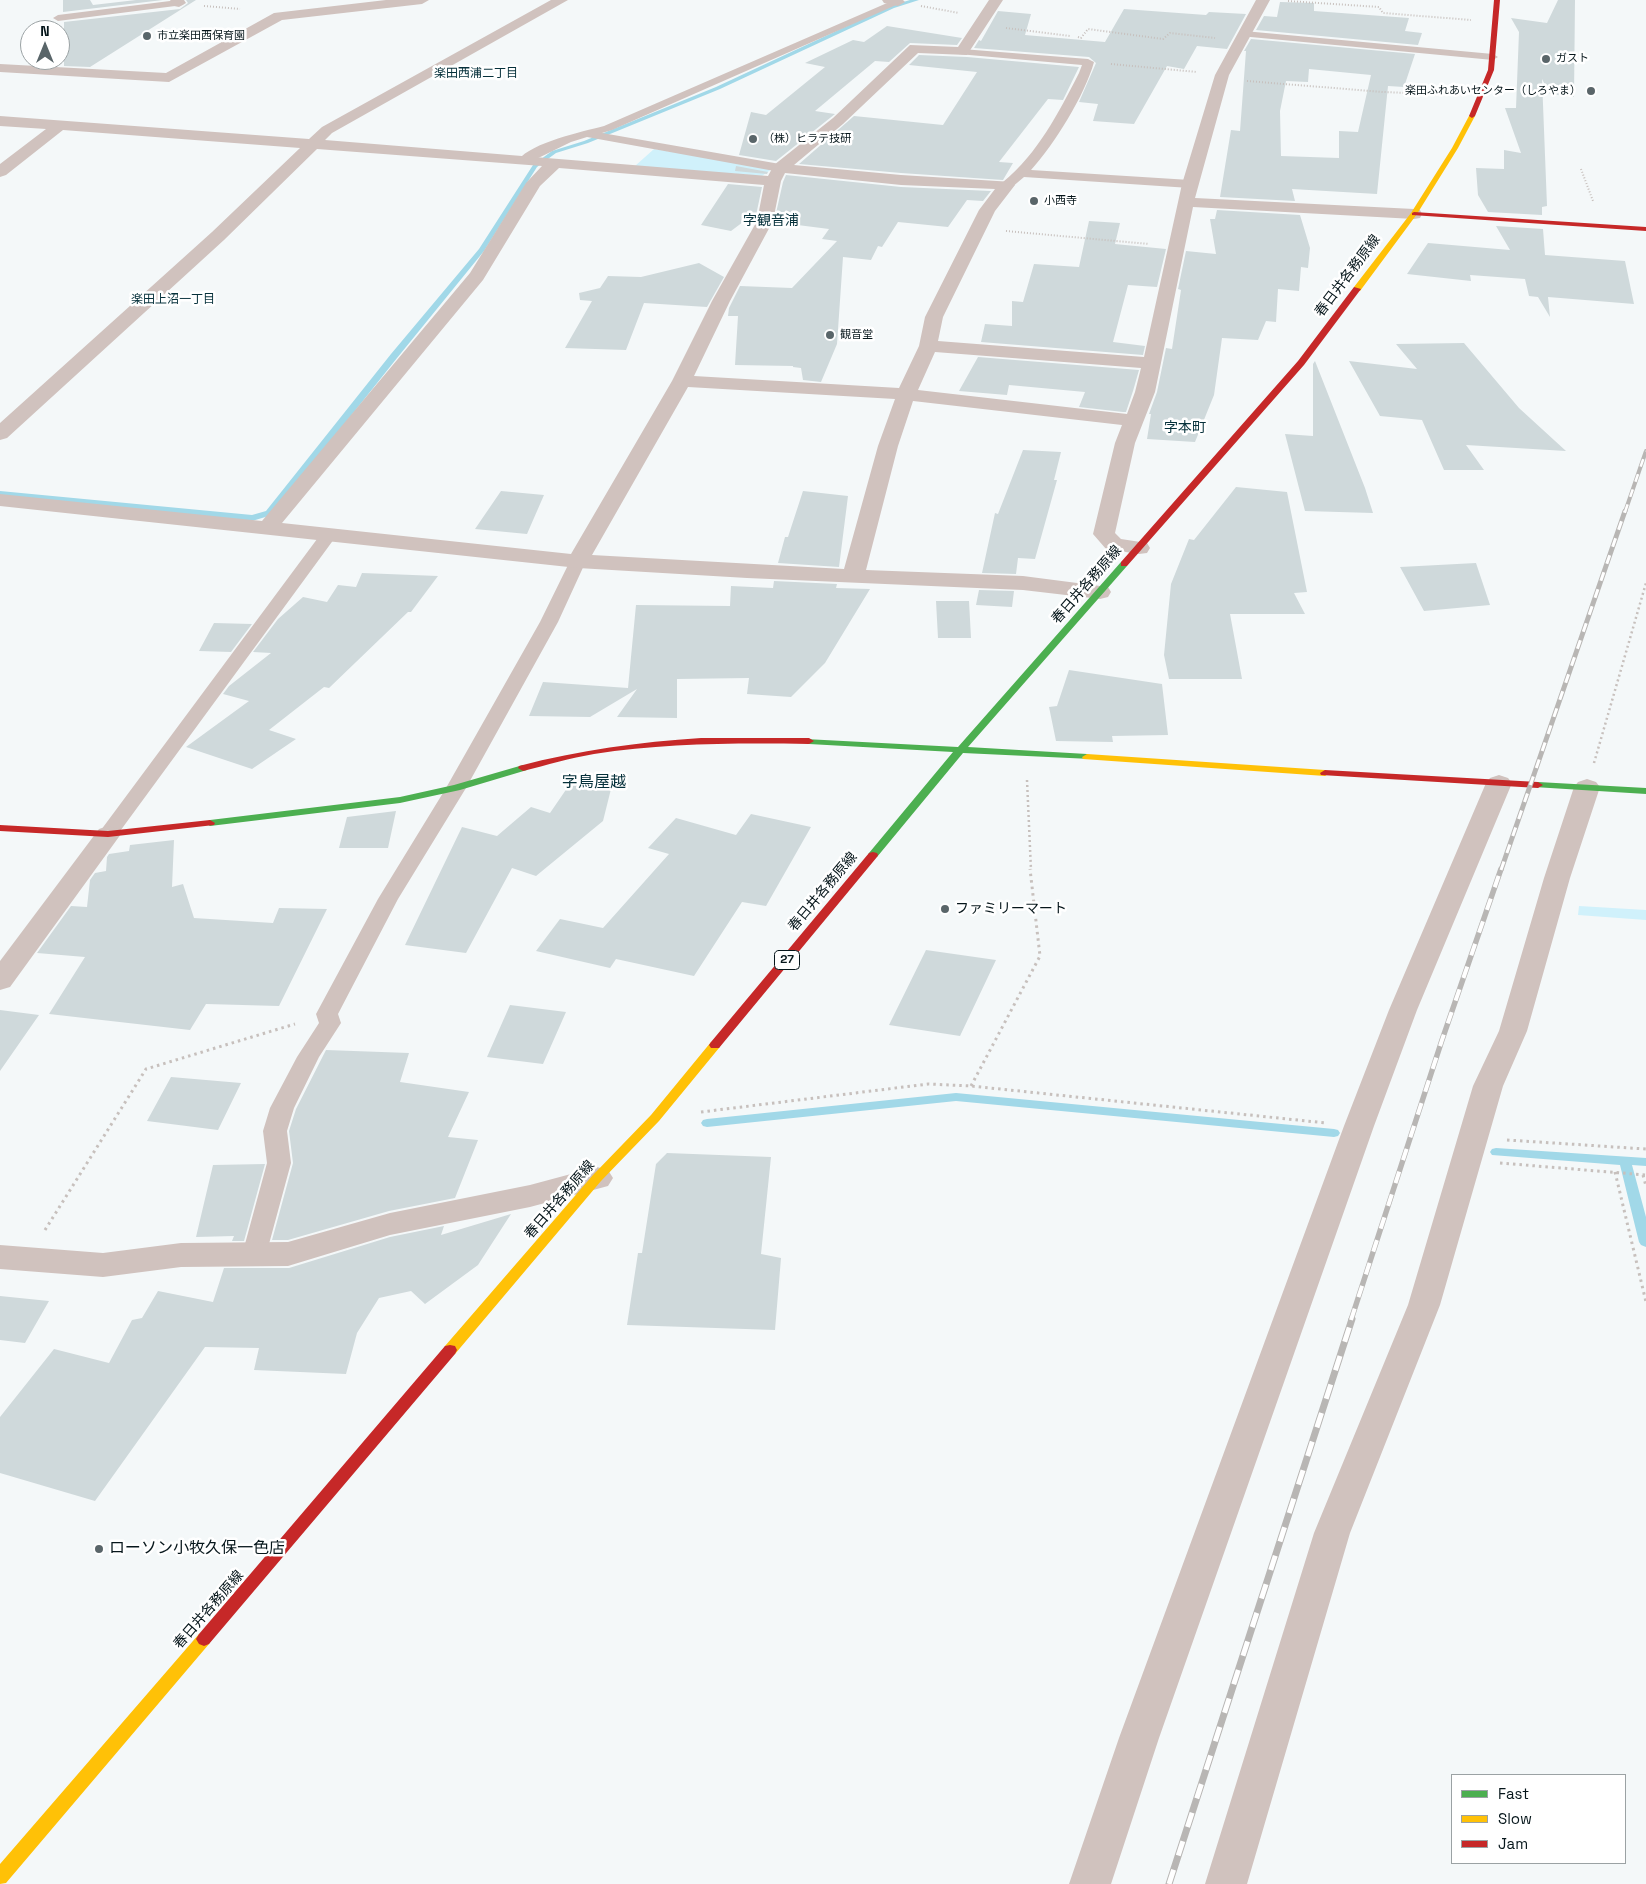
<!DOCTYPE html>
<html>
<head>
<meta charset="utf-8">
<style>
  body { margin:0 }
  #map { position:relative; width:1646px; height:1884px; overflow:hidden; background:#f4f8f9; font-family:"Space Grotesk",sans-serif }
  canvas { display:block }
  .legend { position:absolute; left:1451px; top:1774px; width:175px; height:90px; box-sizing:border-box; background:#fff; border:1px solid #9ba2a4; margin:0; padding:6px 9px; list-style:none; font-size:15px; color:#06161b }
  .legend li { display:flex; align-items:center; gap:10px; height:25px }
  .legend b { width:25px; border:1px solid #9ba2a4 }
  .north { position:absolute; left:20px; top:20px; width:50px; height:50px; box-sizing:border-box; background:#fff; border:1px solid #9ba2a4; border-radius:50%; rotate:0deg; font-size:14px; font-weight:700; line-height:20px; text-align:center; color:#06161b }
  .north::after { content:''; display:block; margin:auto; width:18px; height:22px; background:#596569; clip-path:polygon(50% 0,100% 100%,50% 72%,0 100%) }
</style>
</head>
<body>
<div id="map">
<canvas width="1646" height="1884"></canvas>
<ul class="legend">
<li><b style="height:6px;background:#4caf50"></b>Fast</li>
<li><b style="height:6px;background:#ffc107"></b>Slow</li>
<li><b style="height:6px;background:#c62828"></b>Jam</li>
</ul>
<div class="north">N</div>
</div>
<script>
const ctx = document.querySelector('canvas').getContext('2d');
ctx.lineJoin = 'round';
function fillPath(path, color) {
  ctx.fillStyle = color;
  ctx.fill(path, 'evenodd');
}
function stroke(path, color, width, dash) {
  ctx.strokeStyle = color;
  ctx.lineWidth = width;
  ctx.lineCap = dash ? 'butt' : 'round';
  ctx.setLineDash(dash || []);
  ctx.stroke(path);
}
function label(font, color, halo, rows, align = 'center') {
  ctx.font = font + ' "Space Grotesk","Noto Sans JP",sans-serif';
  ctx.lineWidth = 5;
  ctx.setLineDash([]);
  ctx.textBaseline = 'middle';
  ctx.strokeStyle = halo;
  ctx.fillStyle = color;
  for (const [text, x, y, turn = 0] of rows) {
    ctx.save();
    ctx.translate(x, y);
    ctx.rotate((+turn || 0) * Math.PI / 180);
    ctx.textAlign = isNaN(turn) ? turn : align;
    if (halo) ctx.strokeText(text, 0, 0);
    ctx.fillText(text, 0, 0);
    ctx.restore();
  }
}
const green = new Path2D(`
  M654 149 773 168 762 176 635 166Z
  M1579 906 1646 910V920L1578 915Z`);
const stream = new Path2D(`
  M910 0H919L894 8 720 89 588 143 556 153 537 167 484 251 397 358 272 515 252 521 0 497V491L252 515 266 511 391 354 479 249 533 165 552 151 584 141 716 87 890 6Z
  M956 1093 1334 1129 1338 1130 1340 1133 1338 1136 1334 1137 956 1101 707 1127 703 1126 701 1123 703 1120 707 1119Z
  M1496 1148 1646 1158V1166L1632 1165 1646 1217V1247L1641 1245 1639 1242 1620 1165 1492 1155 1490 1152 1492 1149Z`);
const building = new Path2D(`
  M63 0H90L93 5 136 0H163L63 12Z
  M186 0H196L90 67 64 66V22L180 9 188 3Z
  M1558 0H1575L1574 97 1550 94 1542 79 1547 206 1542 207V215L1488 212 1478 195 1476 168 1504 169V150L1521 153 1505 108H1516L1519 32 1511 18 1547 23Z
  M1280 2 1314 3V11L1409 18 1405 31 1422 33 1418 45 1256 30 1264 16 1277 17Z
  M1124 9 1206 15 1209 12 1246 14 1227 49 1197 46 1184 69 1167 66 1134 124 1093 121 1098 104 1079 102 1096 63 1089 57 974 48 979 40 981 41 998 11 1031 14 1025 35 1105 42Z
  M887 26 962 38 957 45 910 43 889 62 875 61 815 111 835 114 776 161 739 155 751 112 766 115 825 67 805 63 853 40 864 42Z
  M1251 39 1415 54 1404 87 1388 86 1377 194 1292 189 1295 201 1220 197 1231 130 1240 131 1246 51H1244ZM1309 69 1371 75 1358 132 1339 131V158L1281 156 1280 111 1286 81 1308 82Z
  M919 55 967 57 1079 67 1063 100 1048 99 999 162 1013 163 1003 180 901 173 799 164 854 116 943 125 977 72 909 65Z
  M736 166 768 172 767 174 735 171Z
  M786 175 901 187 991 191 983 201 967 200 948 227 898 222 882 247 878 246 871 260 843 257 837 344 821 382 803 380 801 368 793 367V366L735 365 738 316H728L729 308 740 286 792 288 837 241 822 239 829 229 774 222 783 182Z
  M728 184 762 187 755 220 747 219 731 231 701 225Z
  M1217 210 1300 215 1310 248 1308 268 1301 267 1299 291 1278 289 1276 322 1266 321 1258 340 1222 338 1214 395 1195 442 1147 439 1151 414H1149L1157 392 1166 348 1172 349 1181 290 1178 289 1186 251 1216 254 1210 219H1215Z
  M1089 221 1120 223 1115 244 1166 249 1157 287 1128 285 1113 342 1145 346 1143 355 981 342 985 324 1012 326V301L1023 302 1034 264 1079 267Z
  M1496 226 1543 229 1545 255 1625 261 1634 304 1548 297 1550 317 1538 297 1529 296 1525 279 1470 275 1471 281 1407 274 1428 243 1510 250Z
  M699 263 724 277 707 307 644 303 626 350 565 348 592 301 580 300 579 293 600 288 608 276 641 277Z
  M1464 343 1519 408 1566 451 1466 445 1484 470H1444L1422 420 1380 416 1349 361 1417 369 1396 344Z
  M978 357 1139 370 1133 391 1126 412H1123L1079 407 1085 392 1009 385 1007 395 959 391Z
  M1315 361 1365 488 1373 513 1305 511 1285 434 1313 436V364Z
  M1023 450 1061 452 1054 480H1057L1035 559 1018 558 1016 574 982 573 995 513 998 514Z
  M1236 487 1287 492 1307 592 1294 593 1305 614H1230L1242 679H1169L1164 655 1171 584 1189 539 1194 540Z
  M501 491 544 495 527 534 475 529Z
  M803 491 848 496 839 567 778 563 785 537H788Z
  M1476 563 1490 605 1424 611 1400 567Z
  M362 573 438 576 411 612H408L329 688 324 687 269 730 296 739 252 769 186 747 249 701 223 694 229 686 271 653 253 652 278 619 303 597 327 602 338 585 356 587Z
  M774 581 837 584 836 588 870 589 825 663 791 697 747 694 749 678 677 679V718L617 717 637 689 590 717 529 716 543 682 628 688 636 605 730 606 731 586 773 588Z
  M979 590 1014 591 1012 607 976 605Z
  M936 601H969L971 638H938Z
  M214 623 252 624 231 652 199 651Z
  M1069 670 1162 684 1168 735 1112 736 1113 742 1056 741 1049 707 1057 706Z
  M574 778 612 785 603 821 536 876 512 868 466 953 405 945 462 827 497 836 531 807 550 813Z
  M396 811 388 848H339L347 817Z
  M751 814 811 827 766 906 742 902 694 976 616 959 610 968 536 951 560 919 603 928 669 854 648 848 676 818 736 835Z
  M174 840 172 887 183 884 194 918 273 923 279 908 327 909 279 1006 206 1004 190 1030 49 1014 85 957 37 953 71 906 87 907 90 880 95 873 106 871 107 857 109 854 129 851 130 845Z
  M926 950 996 960 960 1036 889 1025Z
  M510 1005 566 1012 543 1064 487 1057Z
  M0 1010 39 1015 0 1071Z
  M326 1050 409 1053 400 1082 469 1092 448 1137 478 1140 455 1198 389 1211 288 1240H272L293 1163 289 1131 296 1109Z
  M171 1077 241 1083 218 1130 147 1121Z
  M667 1153 771 1157 761 1254 781 1258 775 1330 627 1325 638 1253H642L656 1164Z
  M265 1164 244 1241H232L234 1236 196 1237 213 1165Z
  M511 1214 478 1265 425 1304 411 1291 379 1298 357 1333 346 1374 254 1370 259 1348 205 1347 95 1501 0 1473V1417L54 1349 109 1363 132 1320 142 1318 158 1291 213 1302 224 1268H289L390 1237 444 1226 441 1235Z
  M0 1296 49 1301 25 1343 0 1340Z`);
const pathFar2 = new Path2D(`
  M1288 1 1379 7 1383 13 1471 20
  M204 6 240 9
  M921 6 959 13
  M1006 28 1070 36
  M1078 37 1081 38 1088 29 1163 39 1170 33 1215 38
  M1111 64 1197 72
  M1247 81 1383 92 1453 95
  M1581 169 1593 201
  M1006 231 1149 244`);
const pathFar1 = new Path2D(`
  M1594 763 1646 583
  M1027 780 1031 870`);
const path = new Path2D(`
  M971 1086 1040 956 1030 869
  M701 1112 928 1084 971 1086 1326 1123
  M1507 1140 1646 1149
  M1500 1163 1646 1175
  M1615 1172 1646 1302
  M1643 1175 1646 1186
  M45 1230 146 1069 295 1024`);
const lane = new Path2D(`
  M178 0 183 1 184 3 183 5 58 21 53 18 58 15Z
  M894 0H902L903 2 612 130 602 133 780 164 786 168 784 171 780 172 587 137 571 142 528 163 524 164 518 160C533 142 581 132 604 126Z
  M1244 31 1493 54 1498 57 1493 60 1240 36 1239 34Z
  M962 49 1088 59 1094 62C1085 95 1054 145 1031 170L1190 180 1196 184 1190 188 1024 177 1011 188H1003L1001 185 1003 182C1038 153 1058 114 1079 73L1082 65 958 54 957 52Z
  M329 530 335 531 337 535 115 838 108 840 101 838 98 834 101 830 323 531Z
  M578 556 584 557 586 561 558 622 466 788 398 899 338 1014 341 1023 319 1057 294 1108 287 1131 291 1163 266 1255 263 1261 254 1264 245 1261 242 1255 267 1163 263 1131 270 1108 297 1057 319 1023 316 1014 378 899 446 788 540 622 570 561 572 557Z`);
const street = new Path2D(`
  M170 0H184L186 3 179 7 174 6Z
  M386 0H429L422 4 282 20 169 82 0 72V64L166 73 274 13Z
  M551 0H568L332 133 325 140 768 176 774 165 833 118 910 45 958 47 989 0H1003L967 55 918 53 843 124 794 165 901 175 1013 182 1015 185 995 211 943 317 938 341 1144 357 1182 184 1215 75 1256 0H1270L1229 75 1195 198 1414 209 1420 210 1422 214 1420 218 1414 219 1193 207 1155 392 1135 443 1115 533 1121 539 1147 543 1150 548 1147 553 1139 554 1106 549 1093 534 1115 443 1122 425 913 401 898 446 866 570 1023 576 1108 587 1111 592 1108 597 1100 599 1023 590 747 578 578 568 0 506V494L262 521 470 273 526 183 542 166 317 149 224 240 7 438 0 440V423L212 232 300 148 63 130 6 175 0 177V164L46 129 0 126V116L309 139 322 127ZM559 168 764 185 757 221 712 301 672 381 571 554 282 523 483 280 540 186ZM785 173 901 185 995 189 979 210 925 317 919 346 899 388 694 376 730 301 773 221 781 181ZM935 352 1141 368 1135 392 1127 414 918 390ZM688 387 895 399 878 446 844 569 592 555Z
  M882 0H903L905 2 898 6 884 3Z
  M1499 775 1508 778 1512 783 1417 1010 1374 1126 1159 1738 1111 1884H1069L1119 1738 1344 1126 1389 1010 1486 783 1490 778Z
  M1587 779 1596 782 1600 787 1570 878 1527 1031 1503 1086 1440 1305 1350 1533 1247 1884H1205L1314 1533 1408 1305 1473 1086 1499 1031 1544 878 1574 787 1578 782Z
  M108 826 117 829 121 834 10 987 0 990V961L99 829Z
  M597 1167 608 1170 613 1178 608 1186 530 1207 390 1235 288 1266 181 1267 103 1277 0 1269V1245L103 1253 181 1243 288 1242 390 1213 530 1185Z`);
const fast = new Path2D(`
  M1124 561 1127 562V566L968 747 1087 754 1092 757 1091 759 963 753 877 857H869L868 855 869 853 953 752 809 744 805 743 804 741 805 739 958 747 1121 562Z
  M523 765 528 768 527 770 460 790 400 803 210 826 205 823 210 820 400 797 454 785Z
  M1538 782 1646 788V794L1534 787 1533 785Z`);
const slow = new Path2D(`
  M1472 114 1475 116 1458 148 1417 214 1360 291H1354V287L1411 213 1452 148 1469 116Z
  M1087 754 1325 770 1330 773 1325 776 1083 759 1082 757Z
  M715 1041 719 1042 721 1045 719 1048 659 1121 601 1181 455 1354 450 1355 445 1354 443 1350 445 1346 593 1175 651 1115 711 1042Z
  M204 1632 209 1634 212 1639 209 1644 6 1883 0 1884V1864L199 1634Z`);
const jam = new Path2D(`
  M1494 0H1500L1494 70 1475 116 1472 118 1469 116 1488 70Z
  M1414 212 1646 227V231L1412 215V213Z
  M1354 287 1361 289 1304 365 1127 566H1121V562L1298 361Z
  M701 738H809L814 741 809 744C737 743 665 743 594 754 570 758 547 765 523 771L518 768 519 766C580 750 639 742 701 738Z
  M1325 770 1538 782 1543 785 1538 788 1321 775 1320 773Z
  M210 820 215 823 214 825 108 837 0 831V825L108 831Z
  M873 852 877 853 878 855 877 857 719 1048H711L709 1045 711 1042 869 853Z
  M450 1345 455 1346 457 1350 455 1354 209 1644 204 1646 199 1644 196 1639 199 1634 445 1346Z`);
const railFar3 = new Path2D(`
  M1625 512 1646 451`);
const railFar2 = new Path2D(`
  M1501 870 1625 511`);
const railFar1 = new Path2D(`
  M1351 1320 1442 1040 1501 869`);
const rail = new Path2D(`
  M1169 1884 1352 1319`);
const markers = [
  [147,36,5,"#596569"],
  [1546,59,5,"#596569"],
  [1591,91,5,"#596569"],
  [753,139,5,"#596569"],
  [1034,201,5,"#596569"],
  [830,335,5,"#596569"],
  [945,909,5,"#596569"],
  [99,1549,5,"#596569"]
];
const farPoinames = [
  ["市立楽田西保育園",157,36],
  ["ガスト",1556,59],
  ["楽田ふれあいセンター（しろやま）",1581,91,"right"],
  ["（株）ヒラテ技研",763,139],
  ["小西寺",1044,201],
  ["観音堂",840,335]
];
const farNeighbourhoodnames = [
  ["楽田西浦二丁目",476,74],
  ["楽田上沼一丁目",173,300]
];
const shields = [
  [787,960,25]
];
const shieldNames = [
  ["27",787,960]
];
const farQuarternames = [
  ["字観音浦",771,221],
  ["字本町",1185,428]
];
const streetNames = [
  ["春日井各務原線",1348,276,-53],
  ["春日井各務原線",1087,585,-49],
  ["春日井各務原線",823,892,-50],
  ["春日井各務原線",560,1200,-49],
  ["春日井各務原線",209,1610,-49]
];
const poiNames = [
  ["ファミリーマート",955,909]
];
const quarterNames = [
  ["字鳥屋越",594,783]
];
const nearPoinames = [
  ["ローソン小牧久保一色店",109,1549]
];
fillPath(green, '#d0f1fb');
fillPath(stream, '#a1d8e8');
fillPath(building, '#cfd9db');
stroke(pathFar2, '#c7c0bd', 2, [1, 2]);
stroke(pathFar1, '#c7c0bd', 2.5, [2, 3]);
stroke(path, '#c7c0bd', 3, [2.5, 4]);
fillPath(lane, '#d0c2be');
fillPath(street, '#d0c2be');
fillPath(fast, '#4caf50');
fillPath(slow, '#ffc107');
fillPath(jam, '#c62828');
stroke(railFar3, '#b8b6b4', 4);
stroke(railFar2, '#b8b6b4', 5);
stroke(railFar1, '#b8b6b4', 5.5);
stroke(rail, '#b8b6b4', 7);
stroke(railFar3, '#fff', 2.5, [8]);
stroke(railFar2, '#fff', 3, [9]);
stroke(railFar1, '#fff', 4, [12]);
stroke(rail, '#fff', 5, [15]);
for (const [x, y, r, color] of markers) {
  const dot = new Path2D();
  dot.arc(x, y, r, 0, 2 * Math.PI);
  ctx.fillStyle = color;
  ctx.fill(dot);
  stroke(dot, '#fff', 2);
}
label('11px', '#06161b', '#fff', farPoinames, 'left');
label('12px', '#06313b', '#fff', farNeighbourhoodnames);
for (const [x, y, w] of shields) {
  const box = new Path2D();
  box.roundRect(x - w / 2, y - 9.5, w, 19, 4);
  ctx.fillStyle = '#fff';
  ctx.fill(box);
  stroke(box, '#06161b', 1);
}
label('bold 12px', '#06161b', null, shieldNames);
label('14px', '#06313b', '#fff', farQuarternames);
label('14px', '#06161b', '#fff', streetNames);
label('14px', '#06161b', '#fff', poiNames, 'left');
label('16px', '#06313b', '#fff', quarterNames);
label('16px', '#06161b', '#fff', nearPoinames, 'left');
</script>
</body>
</html>
